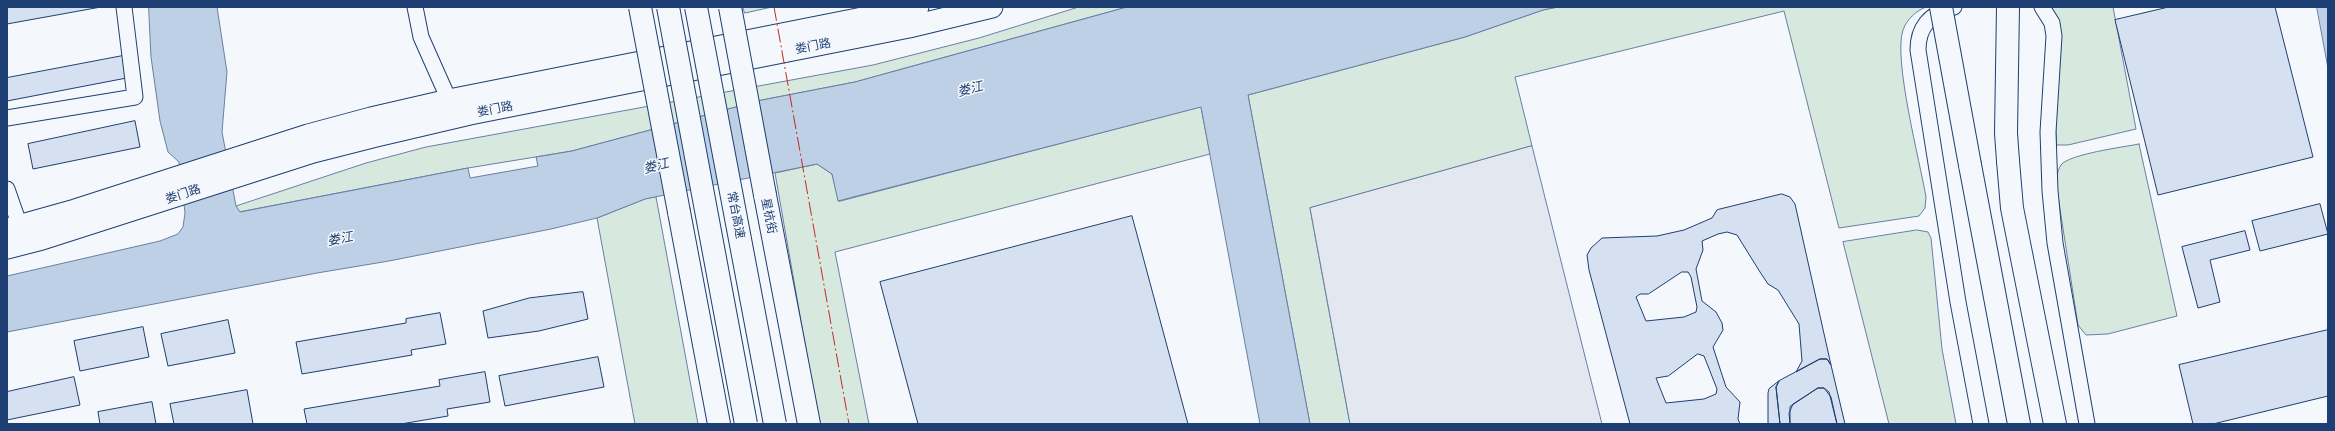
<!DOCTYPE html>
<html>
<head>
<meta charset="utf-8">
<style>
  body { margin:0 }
  #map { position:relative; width:2335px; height:431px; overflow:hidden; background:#f4f7fb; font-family:Lato,sans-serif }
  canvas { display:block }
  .frame { position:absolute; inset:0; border:8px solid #1d3f73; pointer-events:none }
</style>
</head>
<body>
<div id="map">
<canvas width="2335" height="431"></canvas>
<div class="frame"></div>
</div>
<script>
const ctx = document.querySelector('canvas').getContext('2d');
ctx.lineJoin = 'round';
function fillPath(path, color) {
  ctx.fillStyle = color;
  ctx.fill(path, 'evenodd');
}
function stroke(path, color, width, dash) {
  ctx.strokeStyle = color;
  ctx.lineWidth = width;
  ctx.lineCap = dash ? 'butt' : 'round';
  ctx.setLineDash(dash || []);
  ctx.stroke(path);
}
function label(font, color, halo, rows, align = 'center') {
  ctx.font = font + ' Lato,"Noto Sans SC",sans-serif';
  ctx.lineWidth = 3;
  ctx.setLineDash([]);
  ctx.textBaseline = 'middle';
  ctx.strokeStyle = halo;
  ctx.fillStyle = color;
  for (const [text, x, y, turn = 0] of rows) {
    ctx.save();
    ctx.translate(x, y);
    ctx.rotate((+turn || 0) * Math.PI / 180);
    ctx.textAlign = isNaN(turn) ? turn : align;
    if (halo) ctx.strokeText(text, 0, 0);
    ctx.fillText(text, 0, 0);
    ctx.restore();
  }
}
const green = new Path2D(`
  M743 7H772L745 13Z
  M1079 7H1127L855 82 762 100 572 151 468 168 239 212 236 206 366 163 426 147 873 65 979 38Z
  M1558 7H1926C1916 11 1907 19 1903 30 1893 59 1920 162 1926 197L1925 208 1919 216 1839 228 1784 11 1515 77 1532 146 1310 208 1350 424H1310L1248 95 1465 37 1543 10Z
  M2050 7H2113L2136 129 2068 145H2057Z
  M1201 107 1210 154 835 252 869 424H819L775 173 817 164 832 174 839 201Z
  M2139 144 2177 316 2108 334 2086 335 2078 325 2057 190C2057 182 2056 172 2061 165 2069 154 2124 147 2139 144Z
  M656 197 698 424H635L597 218 645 199Z
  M1917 230 1928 232 1931 238 1942 349 1956 424H1889L1843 242Z`);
const parking = new Path2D(`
  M1532 146 1602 424H1350L1310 208Z`);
const water = new Path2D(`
  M149 7H217L227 72 222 132 236 206 240 212 468 168 470 178 538 166 536 157 572 151 762 100 855 82 1127 7H1558L1543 10 1465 37 1248 95 1310 424H1260L1201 107 838 201 832 174 817 164 645 199 597 218 551 229 389 261 317 273 7 332V276L160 241 178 234 183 227 185 213 179 162 168 152 160 121 151 57Z
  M2317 7H2328V68Z`);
const building = new Path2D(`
  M7 7H101L7 24Z
  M2169 7H2275L2313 157 2158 195 2115 20Z
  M133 54 137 76 7 101V78Z
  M135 121 140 147 33 169 28 144Z
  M1782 194 1790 197 1795 204 1831 365 1827 359H1820L1796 372 1802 361 1799 324 1778 290 1768 284 1760 272 1737 235 1727 232 1718 234 1702 241 1703 250 1696 269 1702 301 1716 312 1722 323 1723 330 1713 347 1726 387 1740 402 1738 419 1740 424H1630L1589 270 1587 255 1591 248 1602 238 1657 236 1684 230 1712 218 1717 210ZM1682 272H1688L1691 277 1697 307 1696 312 1684 317 1646 321 1636 297 1640 294H1648ZM1698 354 1704 356 1717 389 1716 394 1704 399 1666 403 1656 378 1668 376Z
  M2320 204 2328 234 2260 251 2252 221Z
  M1132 216 1188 424H918L880 282Z
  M2245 231 2250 250 2210 260 2220 302 2198 308 2182 247Z
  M583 292 588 319 539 331 488 338 483 311 529 298Z
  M440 313 446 344 411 350 412 355 302 374 296 342 406 323V319Z
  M228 320 235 353 168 366 161 334Z
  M143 327 149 357 80 371 74 341Z
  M2328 330V396L2213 424H2193L2179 365Z
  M598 357 604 387 505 406 499 376Z
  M1820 359H1827L1831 365 1845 424H1837L1831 397 1824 388H1818L1793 404 1789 413 1790 424H1780L1776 387 1779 381Z
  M485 372 490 402 447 409 448 416 401 424H307L304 409 440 386 439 380Z
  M74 377 80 405 7 420V392Z
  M1779 381 1776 387 1780 424H1768V393L1769 389Z
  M1818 388H1824L1829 392 1837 424H1790V407Z
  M247 390 253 424H174L170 404Z
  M152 402 156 424H100L98 412Z`);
const minor = new Path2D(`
  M415 7 421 37 449 100 455 107
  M1954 7C1931 13 1918 26 1918 50L1958 302 1981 424
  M2042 7 2052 23 2054 36 2048 132 2050 191 2055 243 2087 424
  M7 118 135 97 124 7
  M7 189 23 235`);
const secondary = new Path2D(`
  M7 229 75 210 308 135 371 118 449 100 918 7
  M7 248 42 239 313 152 376 136 470 114 909 27 992 7`);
const primary = new Path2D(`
  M2008 161 2012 208 2055 424
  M1970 165 2019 424
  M765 195 809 424
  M679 212 719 424`);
const trunk = new Path2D(`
  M2008 7 2006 133 2008 161`);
const primaryBridge = new Path2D(`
  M640 7 679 212
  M730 7 765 195`);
const trunkBridge = new Path2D(`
  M1941 7 1970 165`);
const motorwayBridge = new Path2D(`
  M668 7 746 424
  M696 7 775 424`);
const power = new Path2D(`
  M774 7 849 424`);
const streetNames = [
  ["娄门路",813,46,-11],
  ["娄门路",495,109,-11],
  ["娄门路",183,194,-18],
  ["常台高速",736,215,79],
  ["星杭街",769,216,79]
];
const waterNames = [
  ["娄江",970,89,-14],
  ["娄江",656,166,-14],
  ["娄江",340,239,-11]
];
fillPath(green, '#d7e8df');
stroke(green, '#687fa3', 1);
fillPath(parking, '#e3e8f0');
stroke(parking, '#687fa3', 1);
fillPath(water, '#bed0e5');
stroke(water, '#687fa3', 1);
fillPath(building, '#d5e0f0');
stroke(building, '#1d3f73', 1);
stroke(minor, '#1d3f73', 17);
stroke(secondary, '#1d3f73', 23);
stroke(primary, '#1d3f73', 24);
stroke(trunk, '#1d3f73', 24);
stroke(minor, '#f4f7fb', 15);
stroke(secondary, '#f4f7fb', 21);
stroke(primary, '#f4f7fb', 22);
stroke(trunk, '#f4f7fb', 22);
stroke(primaryBridge, '#1d3f73', 24, []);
stroke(trunkBridge, '#1d3f73', 24, []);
stroke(motorwayBridge, '#1d3f73', 24, []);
stroke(primaryBridge, '#f4f7fb', 22);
stroke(trunkBridge, '#f4f7fb', 22);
stroke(motorwayBridge, '#f4f7fb', 22);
stroke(power, '#c62828', 1, [14, 3, 2, 3]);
label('12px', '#1d3f73', '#f4f7fb', streetNames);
label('italic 13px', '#1d3f73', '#f4f7fb', waterNames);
</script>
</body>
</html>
